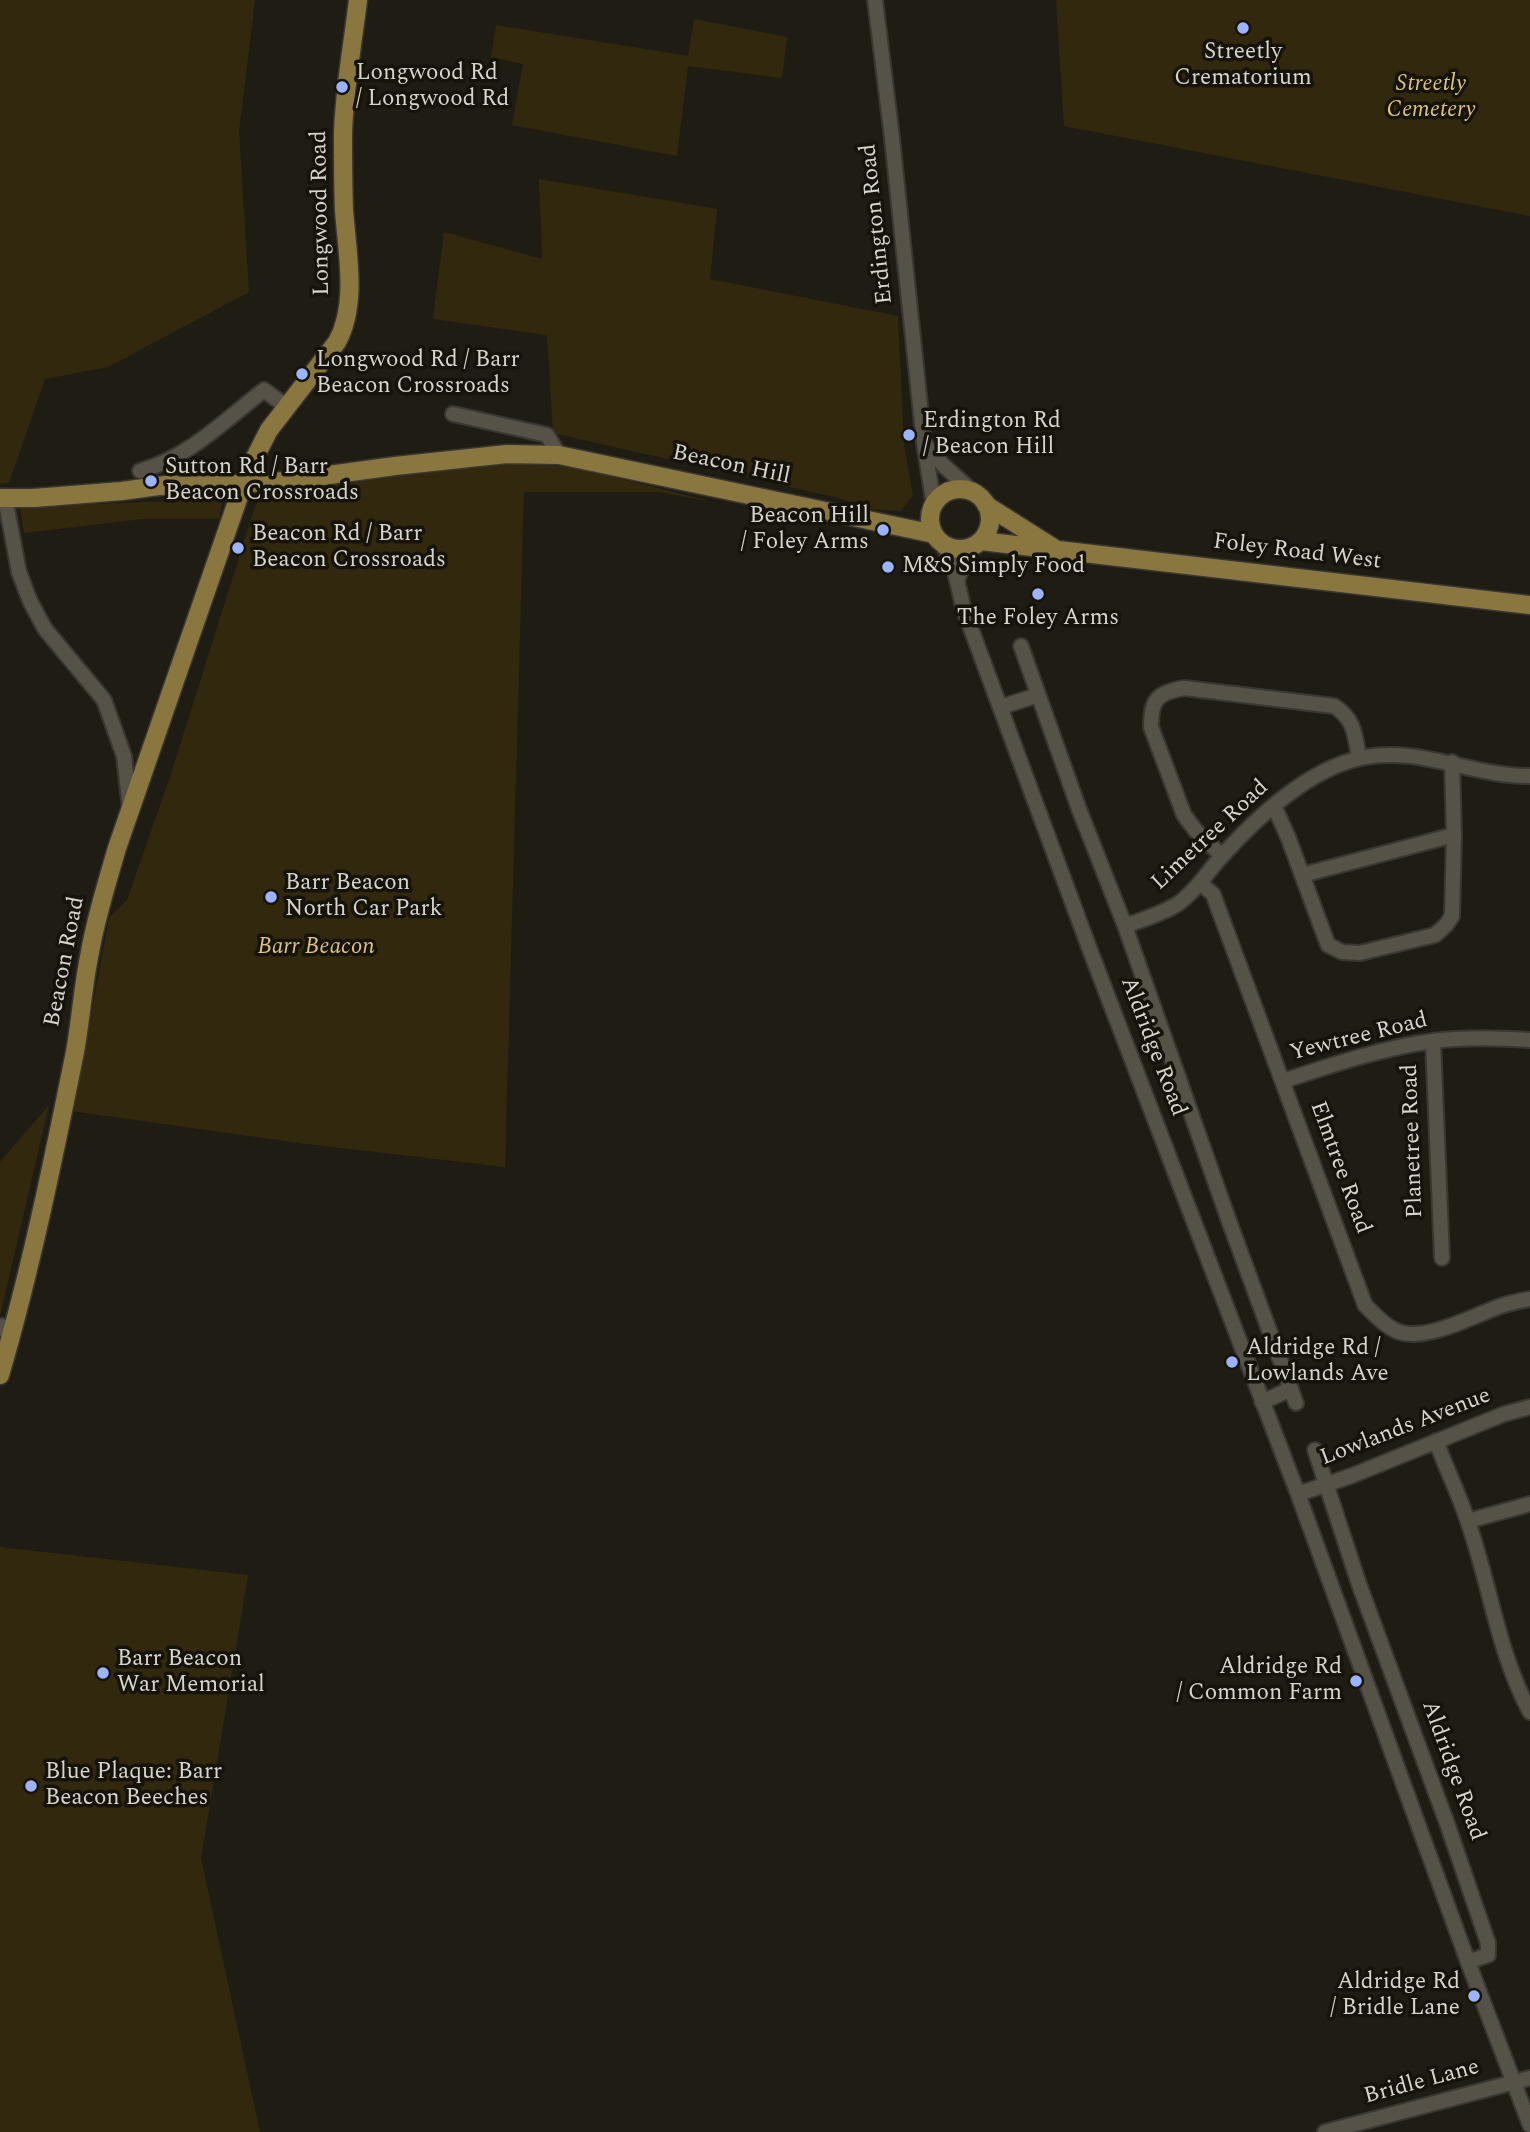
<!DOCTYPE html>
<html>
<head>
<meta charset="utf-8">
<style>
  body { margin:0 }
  canvas { display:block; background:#1f1c13 }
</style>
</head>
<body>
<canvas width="1530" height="2132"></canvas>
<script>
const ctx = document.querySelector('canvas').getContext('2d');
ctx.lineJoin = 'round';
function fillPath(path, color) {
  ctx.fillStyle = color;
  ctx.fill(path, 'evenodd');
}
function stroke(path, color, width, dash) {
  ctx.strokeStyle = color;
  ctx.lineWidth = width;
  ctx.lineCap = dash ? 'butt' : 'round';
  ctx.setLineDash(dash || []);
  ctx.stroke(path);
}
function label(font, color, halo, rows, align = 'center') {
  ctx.font = font + ' Spectral,serif';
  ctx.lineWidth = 7;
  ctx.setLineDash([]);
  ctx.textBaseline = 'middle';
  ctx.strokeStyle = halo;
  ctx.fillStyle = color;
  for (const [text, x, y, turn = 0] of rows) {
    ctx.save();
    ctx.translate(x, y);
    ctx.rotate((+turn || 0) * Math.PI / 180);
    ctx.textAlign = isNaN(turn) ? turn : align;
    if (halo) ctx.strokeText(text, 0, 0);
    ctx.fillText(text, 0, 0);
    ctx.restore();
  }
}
const green = new Path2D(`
  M0 0H255L239 131 249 292 108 367 45 379 9 483 0 484Z
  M1056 0H1530V216L1064 126Z
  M694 19 787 37 782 78 688 66 677 156 512 125 523 64 491 57 496 25 688 56Z
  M539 179 717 209 710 279 898 316 904 445 913 495 901 511 867 509 839 498 553 433 547 335 433 319 444 232 542 259Z
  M523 463 573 467 713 502 659 492H524L505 1167 307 1144 71 1111 76 1096 109 918 127 900 171 774 253 513 260 496 394 476Z
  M223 499 219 519H142L24 533 20 507Z
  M49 1105 0 1316V1162Z
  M0 1547 248 1575 201 1858 260 2132H0Z`);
const minor = new Path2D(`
  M875 0 892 138 924 443 934 506
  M453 414 547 435 559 455
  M925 444 943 465 973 492
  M140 471C188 458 225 420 264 390L287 407
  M5 498 19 572 30 601 45 629 104 700 124 756 130 808
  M940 541C954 561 958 584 963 607L1090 950 1298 1494 1468 1962 1530 2125
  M957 580 971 547
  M1021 646 1079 809 1125 926 1229 1221 1296 1403
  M1001 707 1038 695
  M1274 806 1288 837 1328 945 1342 952 1360 953 1435 935 1446 925 1452 916 1454 835 1452 762
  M1222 856 1196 831 1184 815 1151 727C1151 699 1157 693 1184 688L1334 706C1355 719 1355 736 1359 758
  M1302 875 1454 835
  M1200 883 1213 894 1365 1305C1375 1315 1386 1327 1399 1332 1427 1341 1471 1317 1498 1307 1508 1303 1519 1301 1530 1299
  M1125 926C1143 919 1163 914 1179 903 1197 890 1208 871 1222 856 1257 817 1309 769 1361 758 1419 745 1473 777 1530 776
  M1433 1041 1442 1258
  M1283 1081C1332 1065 1382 1048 1433 1041 1465 1037 1498 1038 1530 1040
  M0 1329 2 1326
  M1262 1402 1291 1389
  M1436 1441C1446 1468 1459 1494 1468 1522 1490 1584 1498 1653 1530 1712
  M1315 1450 1359 1584 1448 1826 1488 1943V1955L1468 1962
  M1298 1494 1351 1476 1504 1414 1530 1407
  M1468 1521 1530 1504
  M1325 2132 1530 2078`);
const major = new Path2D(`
  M162 486 215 485 285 481 395 466 507 454 559 455 934 534
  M930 519a30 30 0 1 1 60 0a30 30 0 1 1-60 0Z
  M0 498H34L122 491 173 484
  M986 505 1054 548
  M981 541 1530 605
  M0 1375C31 1269 53 1161 75 1052 81 1019 83 985 90 952 96 917 107 883 117 848L247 473 269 430 337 342C358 304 347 252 344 210 343 185 343 159 343 134 344 91 353 43 358 0`);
const markers = [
  [1243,28,7,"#9cb4fd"],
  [342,87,7,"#9cb4fd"],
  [302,374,7,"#9cb4fd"],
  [909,435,7,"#9cb4fd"],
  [151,481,7,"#9cb4fd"],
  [883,530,7,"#9cb4fd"],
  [238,548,7,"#9cb4fd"],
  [888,567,7,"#9cb4fd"],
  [1038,594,7,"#9cb4fd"],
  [271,897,7,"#9cb4fd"],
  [1232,1362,7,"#9cb4fd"],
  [103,1673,7,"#9cb4fd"],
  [1356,1681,7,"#9cb4fd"],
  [31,1786,7,"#9cb4fd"],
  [1474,1996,7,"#9cb4fd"]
];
const poiNames = [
  ["Streetly",1243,53,"center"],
  ["Crematorium",1243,79,"center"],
  ["Longwood Rd",356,74],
  ["/ Longwood Rd",356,100],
  ["Longwood Rd / Barr",316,361],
  ["Beacon Crossroads",316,387],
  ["Erdington Rd",923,422],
  ["/ Beacon Hill",923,448],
  ["Sutton Rd / Barr",165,468],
  ["Beacon Crossroads",165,494],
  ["Beacon Hill",869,517,"right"],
  ["/ Foley Arms",869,543,"right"],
  ["Beacon Rd / Barr",252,535],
  ["Beacon Crossroads",252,561],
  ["M&S Simply Food",902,567],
  ["The Foley Arms",1038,619,"center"],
  ["Barr Beacon",285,884],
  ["North Car Park",285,910],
  ["Aldridge Rd /",1246,1349],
  ["Lowlands Ave",1246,1375],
  ["Barr Beacon",117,1660],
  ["War Memorial",117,1686],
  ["Aldridge Rd",1342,1668,"right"],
  ["/ Common Farm",1342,1694,"right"],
  ["Blue Plaque: Barr",45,1773],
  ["Beacon Beeches",45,1799],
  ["Aldridge Rd",1460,1983,"right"],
  ["/ Bridle Lane",1460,2009,"right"]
];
const parkNames = [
  ["Streetly",1431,85],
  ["Cemetery",1431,111],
  ["Barr Beacon",316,948]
];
const streetNames = [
  ["Longwood Road",322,213,-91],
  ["Erdington Road",878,224,-96],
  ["Beacon Hill",731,466,12],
  ["Foley Road West",1297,553,7],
  ["Limetree Road",1211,836,-43],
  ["Beacon Road",66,962,-79],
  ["Yewtree Road",1359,1038,-14],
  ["Aldridge Road",1152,1047,69],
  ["Planetree Road",1414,1141,-92],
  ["Elmtree Road",1339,1168,70],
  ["Lowlands Avenue",1406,1428,-21],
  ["Aldridge Road",1452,1771,70],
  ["Bridle Lane",1422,2083,-15]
];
fillPath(green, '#32280d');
stroke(minor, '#3a3733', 18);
stroke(major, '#3a3733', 21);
stroke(minor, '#565248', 14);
stroke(major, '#8a7740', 18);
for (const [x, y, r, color] of markers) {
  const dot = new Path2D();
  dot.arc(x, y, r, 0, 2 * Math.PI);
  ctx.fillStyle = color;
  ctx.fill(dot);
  stroke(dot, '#16130a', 2.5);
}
label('23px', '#d6d4ce', '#16130a', poiNames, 'left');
label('italic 23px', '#dcc382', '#16130a', parkNames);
label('23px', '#d6d4ce', '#16130a', streetNames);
</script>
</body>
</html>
